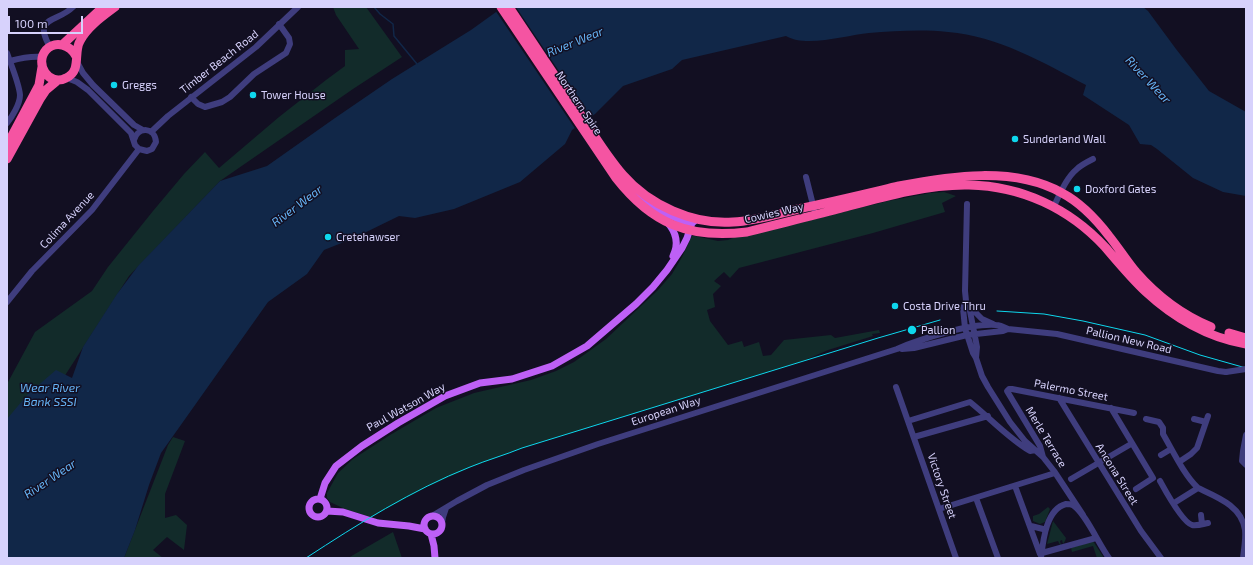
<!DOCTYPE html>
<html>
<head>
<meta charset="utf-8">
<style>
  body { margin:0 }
  #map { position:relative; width:1253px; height:565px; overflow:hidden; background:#120f22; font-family:"Exo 2",sans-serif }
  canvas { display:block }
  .frame { position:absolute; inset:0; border:8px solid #d7d2fc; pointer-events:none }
  .scale { position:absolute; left:8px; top:16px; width:75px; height:18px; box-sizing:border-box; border:2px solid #d7d2fc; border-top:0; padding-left:5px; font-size:12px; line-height:14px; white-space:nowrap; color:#d7d2fc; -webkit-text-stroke:3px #120f22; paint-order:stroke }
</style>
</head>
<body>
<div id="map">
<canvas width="1253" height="565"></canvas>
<div class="frame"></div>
<div class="scale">100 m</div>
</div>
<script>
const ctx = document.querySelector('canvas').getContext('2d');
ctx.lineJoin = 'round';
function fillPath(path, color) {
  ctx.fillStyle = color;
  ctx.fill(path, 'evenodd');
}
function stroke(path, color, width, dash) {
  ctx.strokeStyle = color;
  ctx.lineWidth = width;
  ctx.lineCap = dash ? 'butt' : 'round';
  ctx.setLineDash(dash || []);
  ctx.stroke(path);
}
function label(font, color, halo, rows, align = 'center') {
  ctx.font = font + ' "Exo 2",sans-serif';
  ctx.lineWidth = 3;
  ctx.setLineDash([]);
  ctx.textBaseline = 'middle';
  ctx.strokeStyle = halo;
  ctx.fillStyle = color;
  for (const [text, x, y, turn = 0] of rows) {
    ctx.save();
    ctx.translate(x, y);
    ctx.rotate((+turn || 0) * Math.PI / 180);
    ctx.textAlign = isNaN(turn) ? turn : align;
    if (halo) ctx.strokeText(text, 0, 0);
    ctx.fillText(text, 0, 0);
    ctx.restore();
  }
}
const green = new Path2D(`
  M333 7H366L402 57 353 89 220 181 129 276 46 405 7 434V384L35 332 92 291 108 267 153 211 184 174 205 152 219 168 279 117 326 80 345 66V50L359 49 336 15Z
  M944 192 956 196 942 203 945 212 873 233 739 268 730 278 724 272 714 281 721 286 713 294 715 307 707 310 710 321 728 345 742 341 744 347 759 342 763 356 771 355 784 340 831 335 835 338 879 330 880 333 872 334 873 336 828 350 803 361 522 448 469 468 425 488 371 517 345 509 330 502 327 498V493L338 473 353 459 390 435 436 408 474 393 531 380 556 371 574 362 606 339 658 290 672 274 682 257 692 236H695L718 241 728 240 735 237 754 234 888 201 930 193Z
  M173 437 185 441 165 494V518L176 515 187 525 184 550 167 537 153 550 163 558H124L168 445Z
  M1048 507 1050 509 1045 522 1040 524 1033 521V516L1039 514Z
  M1053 521 1066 538 1065 541 1063 544 1062 540 1060 541 1061 545H1060L1058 541 1047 544Z
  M393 532 402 558H348Z
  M1093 541 1104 558H1097L1093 546 1072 552 1071 548Z`);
const water = new Path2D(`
  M503 7H1143L1148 11 1176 49 1209 91 1246 112V196L1223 192 1193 178 1157 149 1151 145 1140 144 1129 125 1083 95 1086 85C1042 62 998 36 948 32 922 29 895 31 869 33 847 35 806 48 786 36L682 60 672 69 623 86 595 114 572 130 565 144 520 182 454 209 415 218 399 216 354 238 324 250 307 274 268 302 161 453 149 485 135 530 124 558H7V419L28 394 56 370 72 378 83 347 117 294 138 266 220 181 267 166 335 118 392 79 471 30Z`);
const pier = new Path2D(`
  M499 7H516L591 119 576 130 495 10Z`);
const stream = new Path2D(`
  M374 7 380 14 393 24 394 36 417 64`);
const minor = new Path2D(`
  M50 47C32 16 57 23 73 7
  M7 53C11 65 19 83 20 95 20 104 12 117 7 123
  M10 61C21 58 30 56 42 57
  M77 62 83 73 93 85 134 125 143 130
  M67 78 77 82 88 90 131 133 135 145 139 149 147 151 152 149 156 142C155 127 138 126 134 140
  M191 97 198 104 205 107 222 102 230 97 254 74 286 53 290 44 289 38 279 24
  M151 132 168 116 256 47 298 7
  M806 177 814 209
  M967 204 965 291 966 301 963 308 965 328 973 353 976 358 982 376 988 387 1010 422 1025 441 1043 457
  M1054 206C1060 194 1066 178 1077 169 1081 165 1087 162 1093 159
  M966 301 969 306 977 347 976 358
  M7 302 32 271 92 210 139 149
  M969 306 982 319 993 324
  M902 349 914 348 967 335 1003 331 1008 329
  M896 387 956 558
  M1059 398 1141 531 1161 558
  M1111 408 1153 478 1136 489
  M1146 419 1159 422 1163 428V434C1173 451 1184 475 1198 488 1217 497 1242 506 1245 530 1246 539 1244 549 1243 558
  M1194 419 1206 422
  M908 421 970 402C990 418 1008 438 1030 451L1035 450
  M1246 435 1243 451 1242 461 1246 465
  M914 437 988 416
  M1161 455 1171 449
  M1179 462 1191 454 1197 448 1208 416
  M1071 479 1131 444
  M1160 481C1165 490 1182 522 1192 525 1197 526 1203 524 1208 523
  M1015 486 1040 554
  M976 498 998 558
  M1174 503 1198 488
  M939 509 1055 473
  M1083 515 1054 471 1043 457 1040 446 1007 391 1009 389H1012L1134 413
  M1201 515 1202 524
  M432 516 457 501 487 485 524 470 598 444 897 349C920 339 971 323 996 325 1000 325 1004 327 1008 329L1057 334 1218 371 1226 372
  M442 523 443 517 446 508
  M1031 526 1043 529H1046
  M1042 553 1096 538
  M1041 558C1043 541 1046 509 1066 504 1069 504 1072 504 1074 506 1086 514 1099 545 1109 558`);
const major = new Path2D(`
  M635 191C646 209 670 214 687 223L690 230
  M667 222C676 232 679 244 673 256
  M309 508a9 9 0 1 1 18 0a9 9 0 1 1-18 0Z
  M320 499 325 483 336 466 362 446 398 423 445 396 480 383 512 379 552 366 587 346 636 304 653 287 667 270 682 248 687 238 692 223 697 219
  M327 511 343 512 378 523 409 526 425 529
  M424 525a9 9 0 1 1 18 0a9 9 0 1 1-18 0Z
  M431 534 434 546 435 558`);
const highway = new Path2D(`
  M501 7 616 178C652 224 689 239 747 232 778 224 808 217 838 209 879 198 926 184 969 185 1021 186 1069 208 1105 247 1118 262 1131 278 1146 292 1173 317 1208 338 1246 344
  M509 7C530 39 552 71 573 103 589 127 604 153 623 175 649 205 693 225 733 222 755 221 777 214 798 209 832 202 865 194 899 186 950 176 1014 166 1062 193 1081 203 1096 219 1109 236 1118 247 1126 260 1136 272 1157 296 1182 315 1211 327
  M62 45 103 7
  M76 56C70 45 56 40 46 50 34 64 49 87 66 78 82 71 73 53 80 41 87 27 103 16 115 7
  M7 145 39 85 42 67
  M7 159 40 99 46 90 58 80
  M1229 333 1246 338`);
const tram = new Path2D(`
  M997 311 1044 314 1083 321 1145 335 1200 355 1246 368
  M306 558C358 524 412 490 470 467 487 460 505 455 522 448L878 338 940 320`);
const minorBridge = new Path2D(`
  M1226 372 1246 369`);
const markers = [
  [114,85,4,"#0ed7ed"],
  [253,95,4,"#0ed7ed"],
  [1015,139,4,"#0ed7ed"],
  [1077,189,4,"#0ed7ed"],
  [328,237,4,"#0ed7ed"],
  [895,306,4,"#0ed7ed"],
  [912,330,5,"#0ed7ed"]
];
const streetNames = [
  ["Timber Beach Road",219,62,-38],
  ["Northern Spire",579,103,56],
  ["Cowies Way",774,213,-13],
  ["Colima Avenue",67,220,-47],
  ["Pallion New Road",1129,340,13],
  ["Palermo Street",1071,390,11],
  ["Paul Watson Way",406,407,-29],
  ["European Way",666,411,-18],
  ["Merle Terrace",1046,437,59],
  ["Ancona Street",1117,474,58],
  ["Victory Street",942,486,71]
];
const poiNames = [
  ["Greggs",122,85],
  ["Tower House",261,95],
  ["Sunderland Wall",1023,139],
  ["Doxford Gates",1085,189],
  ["Cretehawser",336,237],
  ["Costa Drive Thru",903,306],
  ["Pallion",921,330]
];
const waterNames = [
  ["River Wear",575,42,-22],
  ["River Wear",1148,80,47],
  ["River Wear",297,206,-37],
  ["Wear River",50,388],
  ["Bank SSSI",50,402],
  ["River Wear",50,479,-34]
];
fillPath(green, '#122b2a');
fillPath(water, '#112748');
fillPath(pier, '#120f22');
stroke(stream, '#112748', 1.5);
stroke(minor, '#3f3d7e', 6);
stroke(major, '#be60f6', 7);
stroke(highway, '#f554a2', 9);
stroke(tram, '#0ed7ed', 1);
stroke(minorBridge, '#3f3d7e', 6);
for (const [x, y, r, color] of markers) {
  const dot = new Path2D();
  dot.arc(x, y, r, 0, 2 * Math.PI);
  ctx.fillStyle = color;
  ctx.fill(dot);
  stroke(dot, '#120f22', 1.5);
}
label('11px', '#d7d2fc', '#120f22', streetNames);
label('11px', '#d7d2fc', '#120f22', poiNames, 'left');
label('italic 12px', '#66b4f6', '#120f22', waterNames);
</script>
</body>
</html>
